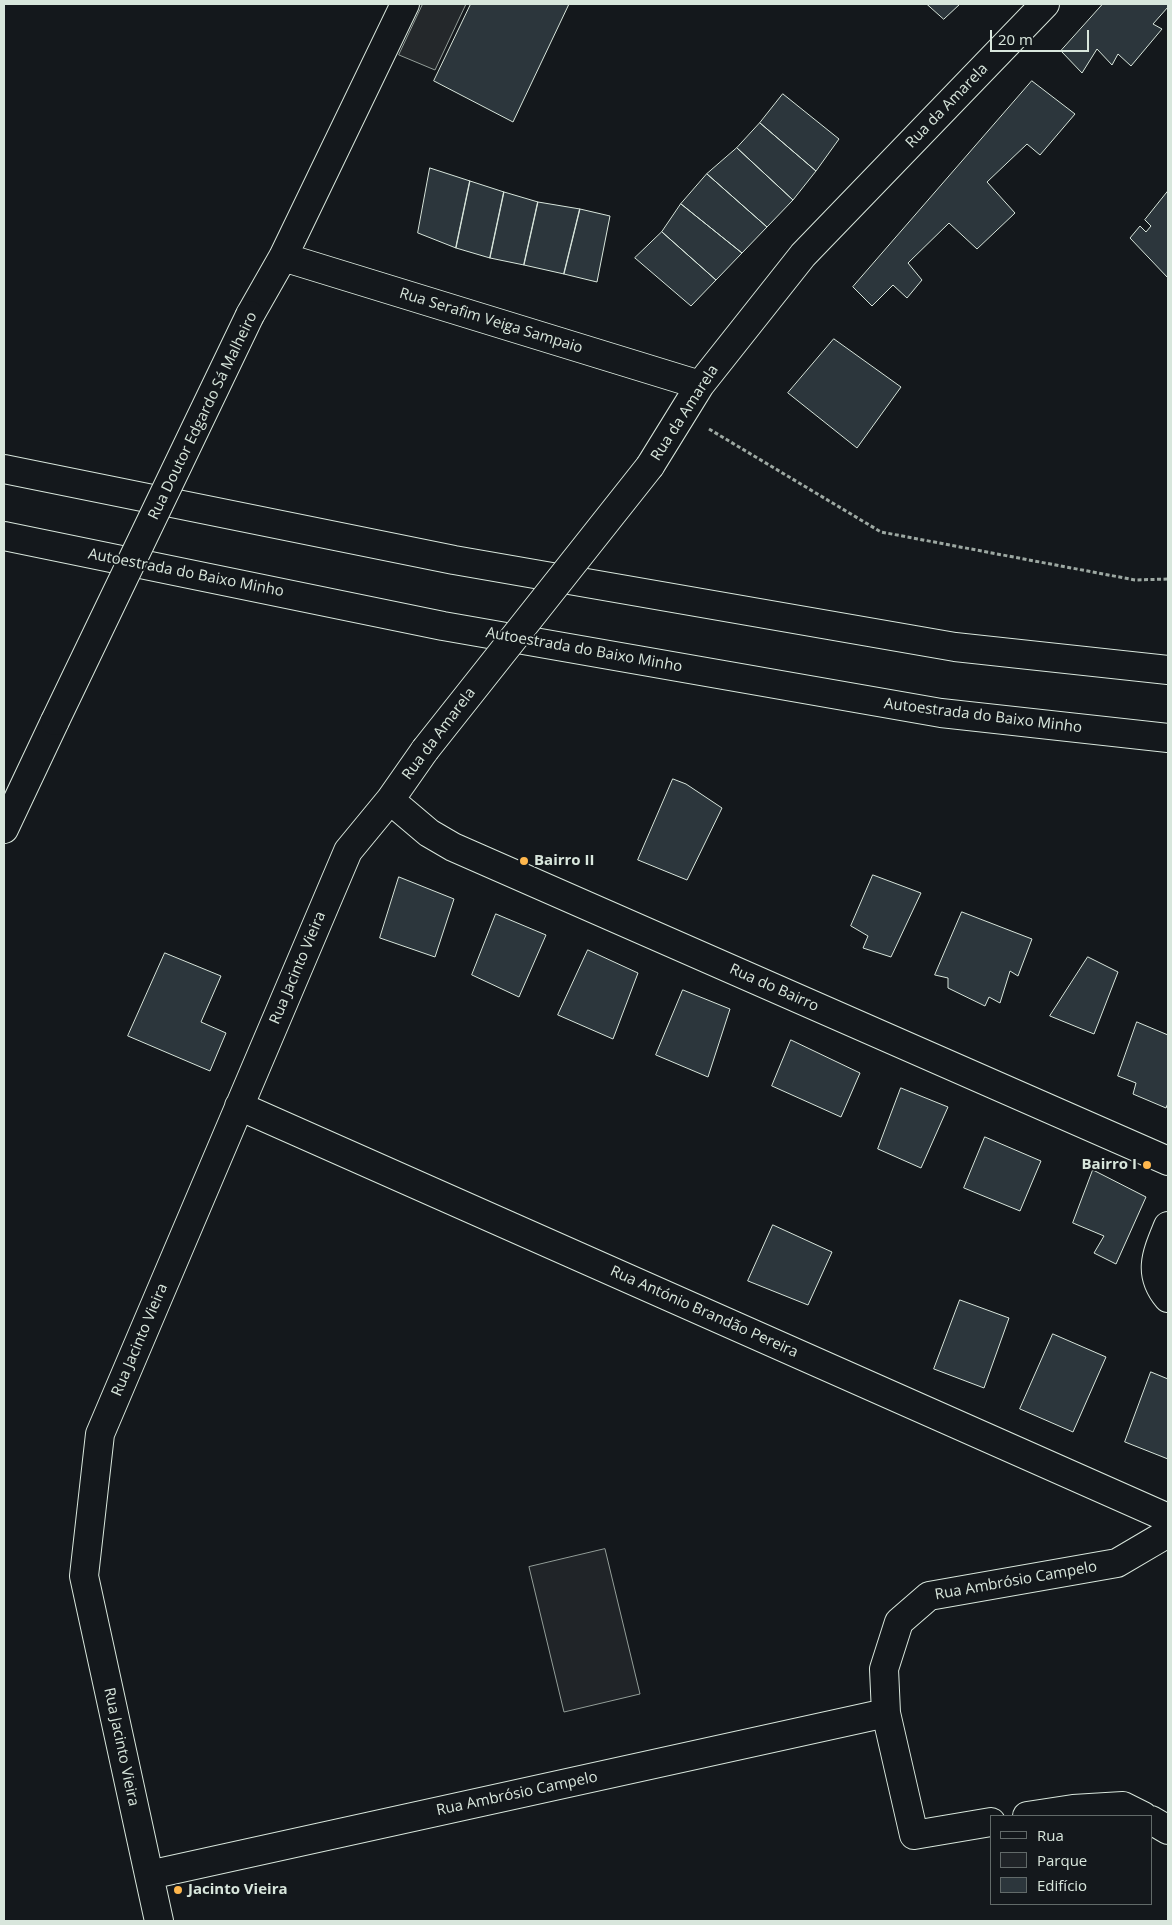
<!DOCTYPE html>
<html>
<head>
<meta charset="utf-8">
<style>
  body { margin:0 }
  #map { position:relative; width:1172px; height:1925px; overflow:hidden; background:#14181c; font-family:"Open Sans",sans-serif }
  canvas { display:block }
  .frame { position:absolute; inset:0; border:5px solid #d8e6dc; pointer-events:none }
  .legend { position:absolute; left:990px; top:1815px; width:162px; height:90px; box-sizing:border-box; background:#14181c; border:1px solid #626a69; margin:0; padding:6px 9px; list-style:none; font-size:15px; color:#d8e6dc }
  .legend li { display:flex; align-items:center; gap:10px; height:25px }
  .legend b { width:25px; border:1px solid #626a69 }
  .scale { position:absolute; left:990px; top:30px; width:99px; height:22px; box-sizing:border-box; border:2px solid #d8e6dc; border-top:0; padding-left:6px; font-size:15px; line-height:18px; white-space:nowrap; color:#d8e6dc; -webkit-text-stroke:4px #14181c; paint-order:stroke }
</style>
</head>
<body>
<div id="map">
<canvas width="1172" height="1925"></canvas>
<div class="frame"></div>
<ul class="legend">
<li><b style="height:6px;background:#14181c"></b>Rua</li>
<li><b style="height:14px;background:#202428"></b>Parque</li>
<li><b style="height:14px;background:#2c363c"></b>Edifício</li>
</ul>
<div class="scale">20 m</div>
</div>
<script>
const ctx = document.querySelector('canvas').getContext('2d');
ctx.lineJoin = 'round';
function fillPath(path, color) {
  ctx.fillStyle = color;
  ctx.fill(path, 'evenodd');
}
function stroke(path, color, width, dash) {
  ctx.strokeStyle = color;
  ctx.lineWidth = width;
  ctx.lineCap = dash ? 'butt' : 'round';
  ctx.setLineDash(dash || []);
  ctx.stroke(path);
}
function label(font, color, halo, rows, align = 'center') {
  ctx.font = font + ' "Open Sans",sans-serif';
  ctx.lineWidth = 4;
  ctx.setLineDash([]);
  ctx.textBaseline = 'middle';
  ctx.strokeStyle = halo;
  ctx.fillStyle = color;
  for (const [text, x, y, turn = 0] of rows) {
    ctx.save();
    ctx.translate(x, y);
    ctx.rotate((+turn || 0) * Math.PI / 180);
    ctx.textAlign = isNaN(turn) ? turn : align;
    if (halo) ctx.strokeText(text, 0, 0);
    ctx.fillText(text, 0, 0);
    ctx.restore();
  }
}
const green = new Path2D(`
  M605 1549 640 1694 564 1712 529 1567Z`);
const parking = new Path2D(`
  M423 4H466L435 70 399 55Z`);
const building = new Path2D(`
  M471 4H569L513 122 434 81Z
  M927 4H960L944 19Z
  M1103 4H1168V7L1153 24 1162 29 1131 66 1118 54 1112 65 1097 49 1082 73 1061 51Z
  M1032 81 1075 114 1040 155 1027 144 987 182 1015 213 977 249 949 223 908 263 922 280 907 298 893 285 872 306 853 287Z
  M783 94 839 139 816 171 760 123Z
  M760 123 816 171 793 200 737 148Z
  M737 148 793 200 767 227 707 174Z
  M430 168 470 181 456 248 418 233Z
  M707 174 767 227 742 253 681 204Z
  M470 181 504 192 490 258 456 248Z
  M1168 191V278L1130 238 1140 226 1146 232 1151 226 1145 220Z
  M504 192 538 202 524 265 490 258Z
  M538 202 580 209 564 274 524 265Z
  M681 204 742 253 716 280 662 232Z
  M580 209 610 216 597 282 564 274Z
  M662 232 716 280 691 306 635 258Z
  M834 339 901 387 857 448 788 393Z
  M673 779 686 784 722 808 687 880 638 860Z
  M873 875 921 893 891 957 863 948 868 936 851 926Z
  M399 877 454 899 435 957 380 938Z
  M962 912 1032 939 1018 976 1010 971 1000 1003 989 997 985 1006 948 988V978L935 975Z
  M496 914 546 935 519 997 472 975Z
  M588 950 638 973 613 1039 558 1015Z
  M165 953 221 976 201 1022 226 1033 210 1071 128 1036Z
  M1088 957 1118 972 1094 1034 1050 1016Z
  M683 990 730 1009 708 1077 656 1055Z
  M1137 1022 1168 1035V1103L1166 1108 1133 1094 1136 1083 1118 1076Z
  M791 1040 860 1073 841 1117 772 1086Z
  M901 1088 948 1107 921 1168 878 1149Z
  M985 1137 1041 1161 1020 1211 964 1188Z
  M1093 1170 1146 1197 1116 1264 1094 1253 1104 1236 1073 1223Z
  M773 1225 832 1252 808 1305 748 1281Z
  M960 1300 1009 1318 984 1388 934 1369Z
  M1053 1334 1106 1357 1073 1432 1020 1409Z
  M1151 1372 1168 1379V1459L1125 1442Z`);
const path = new Path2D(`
  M709 429 881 532 1135 580 1168 579`);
const minor = new Path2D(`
  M283 257 700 385
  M250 315 283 257 405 4
  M650 466 700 385 803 255 1045 4
  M390 800 429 833 453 847 1168 1161
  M4 829 55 721
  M239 1106 1168 1518
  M1168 1226C1157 1253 1147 1273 1168 1298
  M886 1713 884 1669 899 1622 929 1596 1117 1563 1168 1533
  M1027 1816 1073 1809 1123 1806 1143 1816
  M1151 1820 1168 1830
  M149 1875 886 1713 914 1835 991 1822
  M159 1921 84 1576 100 1434 348 851 390 800 425 750`);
const highway = new Path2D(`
  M4 469 454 560 955 647 1168 670
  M4 536 443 626 941 713 1168 738`);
const minorBridge = new Path2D(`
  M55 721 250 315
  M425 750 650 466`);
const markers = [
  [524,861,5,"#ffb74d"],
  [1147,1165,5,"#ffb74d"],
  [178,1890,5,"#ffb74d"]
];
const streetNames = [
  ["Rua da Amarela",947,106,-46],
  ["Rua Serafim Veiga Sampaio",491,321,17],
  ["Rua da Amarela",685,413,-57],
  ["Rua Doutor Edgardo Sá Malheiro",203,416,-64],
  ["Autoestrada do Baixo Minho",186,573,11],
  ["Autoestrada do Baixo Minho",584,650,10],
  ["Autoestrada do Baixo Minho",983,716,7],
  ["Rua da Amarela",439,734,-53],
  ["Rua Jacinto Vieira",298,968,-67],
  ["Rua do Bairro",774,988,24],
  ["Rua António Brandão Pereira",704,1312,24],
  ["Rua Jacinto Vieira",140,1340,-67],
  ["Rua Ambrósio Campelo",1016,1581,-10],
  ["Rua Jacinto Vieira",121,1747,78],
  ["Rua Ambrósio Campelo",517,1794,-12]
];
const poiNames = [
  ["Bairro II",534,861],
  ["Bairro I",1137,1165,"right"],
  ["Jacinto Vieira",188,1890]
];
fillPath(green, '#202428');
stroke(green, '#939e99', 1);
fillPath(parking, '#24282b');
stroke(parking, '#939e99', 1);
fillPath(building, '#2c363c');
stroke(building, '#d8e6dc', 1);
stroke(minor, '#d8e6dc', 30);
stroke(highway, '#d8e6dc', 30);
stroke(path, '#9da8a2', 3, [4, 2.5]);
stroke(minor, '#14181c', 28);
stroke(highway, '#14181c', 28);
stroke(minorBridge, '#d8e6dc', 30, []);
stroke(minorBridge, '#14181c', 28);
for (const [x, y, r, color] of markers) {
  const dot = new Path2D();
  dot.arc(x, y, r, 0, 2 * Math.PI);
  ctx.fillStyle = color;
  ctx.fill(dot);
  stroke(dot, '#14181c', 2);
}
label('15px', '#d8e6dc', '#14181c', streetNames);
label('bold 15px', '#d8e6dc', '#14181c', poiNames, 'left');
</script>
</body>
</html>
